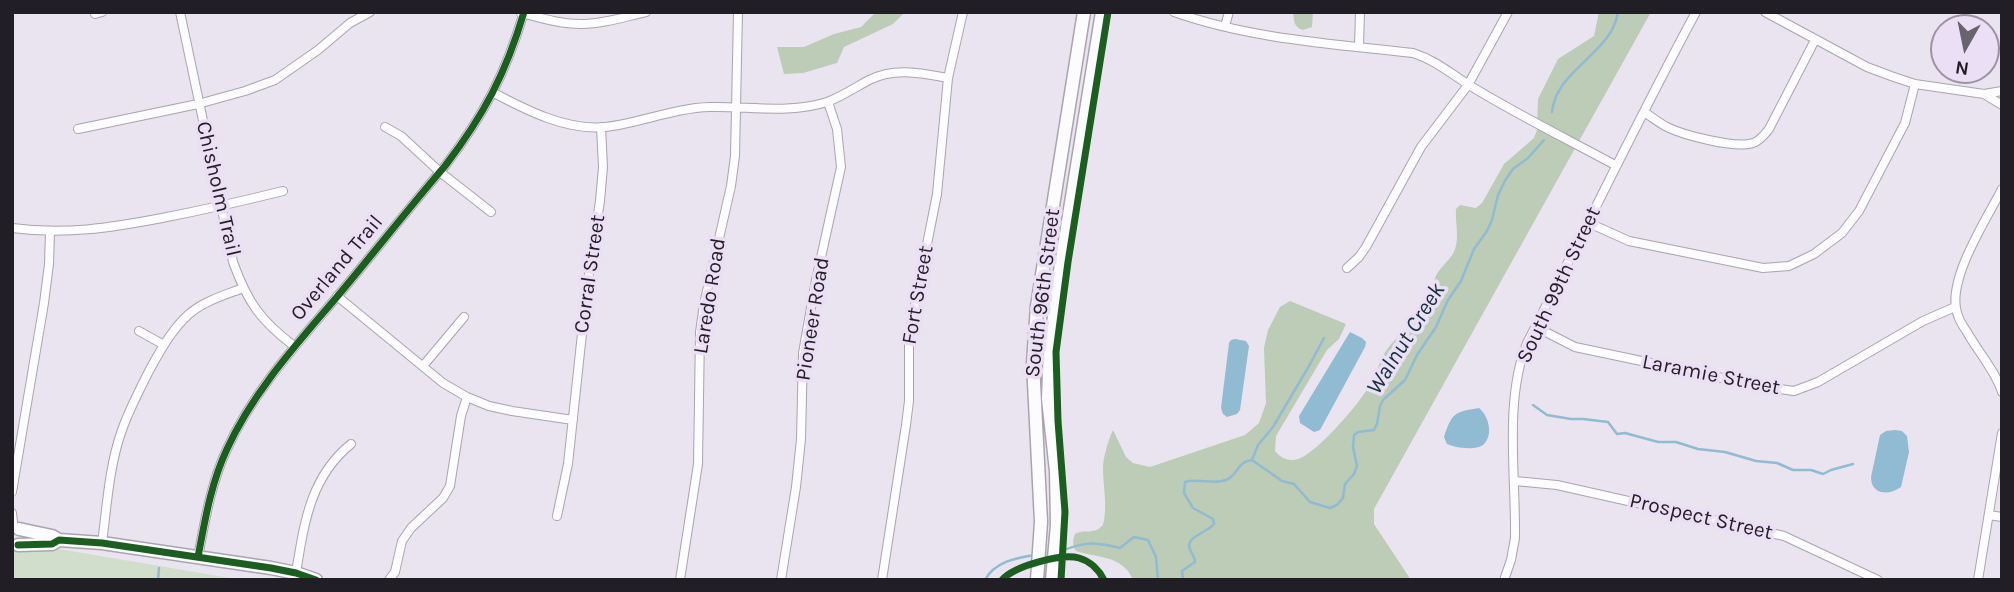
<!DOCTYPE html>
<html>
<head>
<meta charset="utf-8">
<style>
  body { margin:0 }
  #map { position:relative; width:2014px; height:592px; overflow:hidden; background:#eae4f0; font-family:Karla,sans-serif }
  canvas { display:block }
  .frame { position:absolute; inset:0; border:14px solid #221e26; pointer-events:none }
  .north { position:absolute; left:1930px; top:14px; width:70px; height:70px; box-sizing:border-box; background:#ebdff5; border:2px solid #9b92a2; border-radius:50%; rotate:189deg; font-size:19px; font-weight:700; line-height:28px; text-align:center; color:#221e26 }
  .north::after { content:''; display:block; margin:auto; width:24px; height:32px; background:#68636d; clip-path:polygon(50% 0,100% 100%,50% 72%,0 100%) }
</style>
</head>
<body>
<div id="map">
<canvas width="2014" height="592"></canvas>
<div class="frame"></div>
<div class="north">N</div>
</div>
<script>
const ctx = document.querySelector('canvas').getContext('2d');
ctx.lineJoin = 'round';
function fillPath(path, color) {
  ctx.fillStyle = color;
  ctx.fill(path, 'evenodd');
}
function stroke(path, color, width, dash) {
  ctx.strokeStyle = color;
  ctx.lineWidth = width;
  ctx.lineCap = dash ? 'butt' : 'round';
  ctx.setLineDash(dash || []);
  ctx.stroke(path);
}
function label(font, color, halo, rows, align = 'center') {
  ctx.font = font + ' Karla,sans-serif';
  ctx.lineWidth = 7;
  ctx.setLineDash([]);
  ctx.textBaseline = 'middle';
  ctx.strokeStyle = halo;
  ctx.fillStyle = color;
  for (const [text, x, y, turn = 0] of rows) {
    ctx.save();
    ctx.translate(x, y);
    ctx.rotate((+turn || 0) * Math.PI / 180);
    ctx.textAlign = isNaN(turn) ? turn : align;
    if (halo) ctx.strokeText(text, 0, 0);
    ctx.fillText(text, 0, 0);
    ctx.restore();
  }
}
const green = new Path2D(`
  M12 541 242 580H12Z`);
const forest = new Path2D(`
  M876 12H905L893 24 844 47 837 63 803 73 784 74 777 47H804L834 34 861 27Z
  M1293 12H1313L1312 27 1303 30C1294 27 1294 22 1293 12Z
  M1599 12H1651L1374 509V524L1411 580H1133C1123 555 1097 558 1076 551 1072 546 1073 539 1075 534 1086 528 1093 536 1103 525 1108 507 1103 487 1103 469 1103 457 1108 441 1113 430L1126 457 1133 463 1150 467 1245 435 1259 423 1266 403 1264 348 1268 330 1280 307 1290 301 1346 324 1339 339 1327 350 1276 436 1275 451C1281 458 1288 462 1298 459 1316 454 1360 403 1369 386 1376 374 1380 359 1388 348 1396 337 1407 331 1415 322 1427 310 1428 292 1435 278 1439 268 1449 261 1454 252 1460 238 1455 224 1456 209L1460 205 1476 208 1482 203 1504 164 1534 138 1537 130 1538 99 1558 59 1594 36Z`);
const water = new Path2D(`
  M1350 332 1362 338 1366 342 1365 347 1320 430 1314 432 1300 423 1299 416Z
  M1235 339 1246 341 1249 346 1240 410 1237 414 1227 417 1223 414 1221 408 1229 343 1231 340Z
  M1479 408C1488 415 1494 434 1484 444 1477 451 1455 448 1447 444L1444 437C1452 413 1454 412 1479 408Z
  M1895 430 1902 431 1907 436 1909 452 1901 487C1889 496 1871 495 1871 477L1880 435 1886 431Z`);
const stream = new Path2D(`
  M1552 112C1556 69 1612 54 1618 12
  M1533 405 1547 415 1571 419H1583L1608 422 1617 434 1625 433 1658 442H1676L1698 449 1725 452 1756 461 1777 463 1793 470H1811L1823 474 1831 470 1853 464
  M1252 460 1258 445 1273 427 1309 366 1324 338
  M1059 552C1085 541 1094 542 1120 548L1134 537 1148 540 1156 557 1158 580
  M158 580 159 568
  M985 580C995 561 1017 558 1035 555
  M1183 580 1182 571 1195 562C1195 556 1190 552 1189 546 1189 536 1209 531 1214 524L1213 519 1193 508 1184 493 1185 482C1199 478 1213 485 1226 480 1238 476 1237 461 1252 460L1282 481 1294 484 1310 502 1330 508 1337 505 1343 498 1345 484 1354 474 1357 466 1353 447 1354 435 1358 432 1374 430 1377 424 1380 406 1383 400 1405 380 1417 355 1436 327 1448 300 1461 281 1474 249 1487 231 1492 220 1498 195 1506 179 1513 169 1528 158 1544 140`);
const street = new Path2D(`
  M180 12 233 262C248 303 260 320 294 346
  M1174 12C1250 39 1334 44 1413 53 1435 60 1450 73 1469 85 1516 114 1567 139 1615 165
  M1765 12 1867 67 1891 76 1915 84 1984 94 2002 91
  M521 13C541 18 560 24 581 24 603 24 624 17 646 12
  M95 14 102 12
  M1225 26 1229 12
  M1359 47 1360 12
  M494 93C526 110 567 131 605 127 640 123 674 108 710 107 748 106 789 114 827 102 841 97 856 87 869 80 895 67 921 73 948 78
  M1984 94 2002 105
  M1644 112C1652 117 1659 123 1667 127 1683 135 1736 149 1753 143 1760 141 1765 134 1769 129L1815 40
  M385 127 401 136 440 172 491 212
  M78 129 198 104 245 91 275 80 318 50 350 23 370 12
  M2002 189C1987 218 1950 275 1956 308 1957 316 1962 325 1967 332 1978 352 1995 370 2002 392
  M1589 223 1629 241 1763 268 1789 266 1814 254 1842 233 1859 211 1905 123 1915 84
  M12 228C65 235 110 228 162 218 203 210 243 201 283 191
  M1347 268 1359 257 1366 247 1421 147 1468 85 1508 12
  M337 296 443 383 467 397 489 406 512 411 573 420
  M1536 327 1575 347 1765 387 1794 391 1818 382 1923 321 1955 307
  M139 331 164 345
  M423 366 464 317
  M1515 481 1557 485 1784 536 1878 580
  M12 492 44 303 49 264 50 232
  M12 513 13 522
  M1989 515 2002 517
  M557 516 568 464 587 287 600 201 603 167 601 127
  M102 543C107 506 109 466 122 430 129 410 139 391 149 371 160 351 172 329 189 314 204 301 225 295 243 288
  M198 557C205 520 211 483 227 449 253 392 296 345 336 298 373 254 408 209 445 166 484 115 506 73 524 12
  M296 573C304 524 310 477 351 444
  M389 580 395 572 402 541 411 528 443 498 450 486 461 416 467 397
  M680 580 698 464 700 332 704 304 731 186 735 156 738 12
  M781 580 796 487 801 439 803 353 816 280 841 167 837 129 828 102
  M882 580 906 425 909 401V335L937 194 948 78 963 12
  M1504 580 1511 560 1515 538C1516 476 1504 400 1527 343 1584 233 1637 121 1696 12
  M1978 580 2002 433`);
const secondary = new Path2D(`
  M19 529 52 536 59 540
  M18 545 52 544 59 540 102 543 271 568 296 573 316 580
  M1037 580 1041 522 1033 363 1037 306 1084 12
  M1052 580 1057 525 1056 471 1048 399 1050 348 1059 277 1102 12`);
const cycleway = new Path2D(`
  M18 545 52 544 59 540 102 543 271 568 296 573 316 580
  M198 557C205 520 211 483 227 449 253 392 296 345 336 298 373 254 408 209 445 166 484 115 506 73 524 12
  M1002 580C1014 566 1062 553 1079 558 1090 561 1099 570 1104 580
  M1061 580 1065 512 1058 421 1056 352 1068 262 1108 12`);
const streetNames = [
  ["Chisholm Trail",218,189,77],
  ["Overland Trail",337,268,-50],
  ["Corral Street",590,274,-82],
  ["South 99th Street",1559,285,-65],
  ["South 96th Street",1043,293,-83],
  ["Fort Street",918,295,-80],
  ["Laredo Road",710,296,-81],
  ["Pioneer Road",813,319,-81],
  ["Laramie Street",1711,375,11],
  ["Prospect Street",1701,517,13]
];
const waterNames = [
  ["Walnut Creek",1406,339,-58]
];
fillPath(green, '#d1decc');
fillPath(forest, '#bcccb7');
fillPath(water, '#91bad3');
stroke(stream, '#91bad3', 2.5);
stroke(street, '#a9a4ad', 10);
stroke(secondary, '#a9a4ad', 15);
stroke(street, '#fcfbfd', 8);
stroke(secondary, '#fcfbfd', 12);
stroke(cycleway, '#1b5e20', 7);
label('21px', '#221e26', '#ebdff5', streetNames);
label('italic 23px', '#13303d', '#ebdff5', waterNames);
</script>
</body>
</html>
